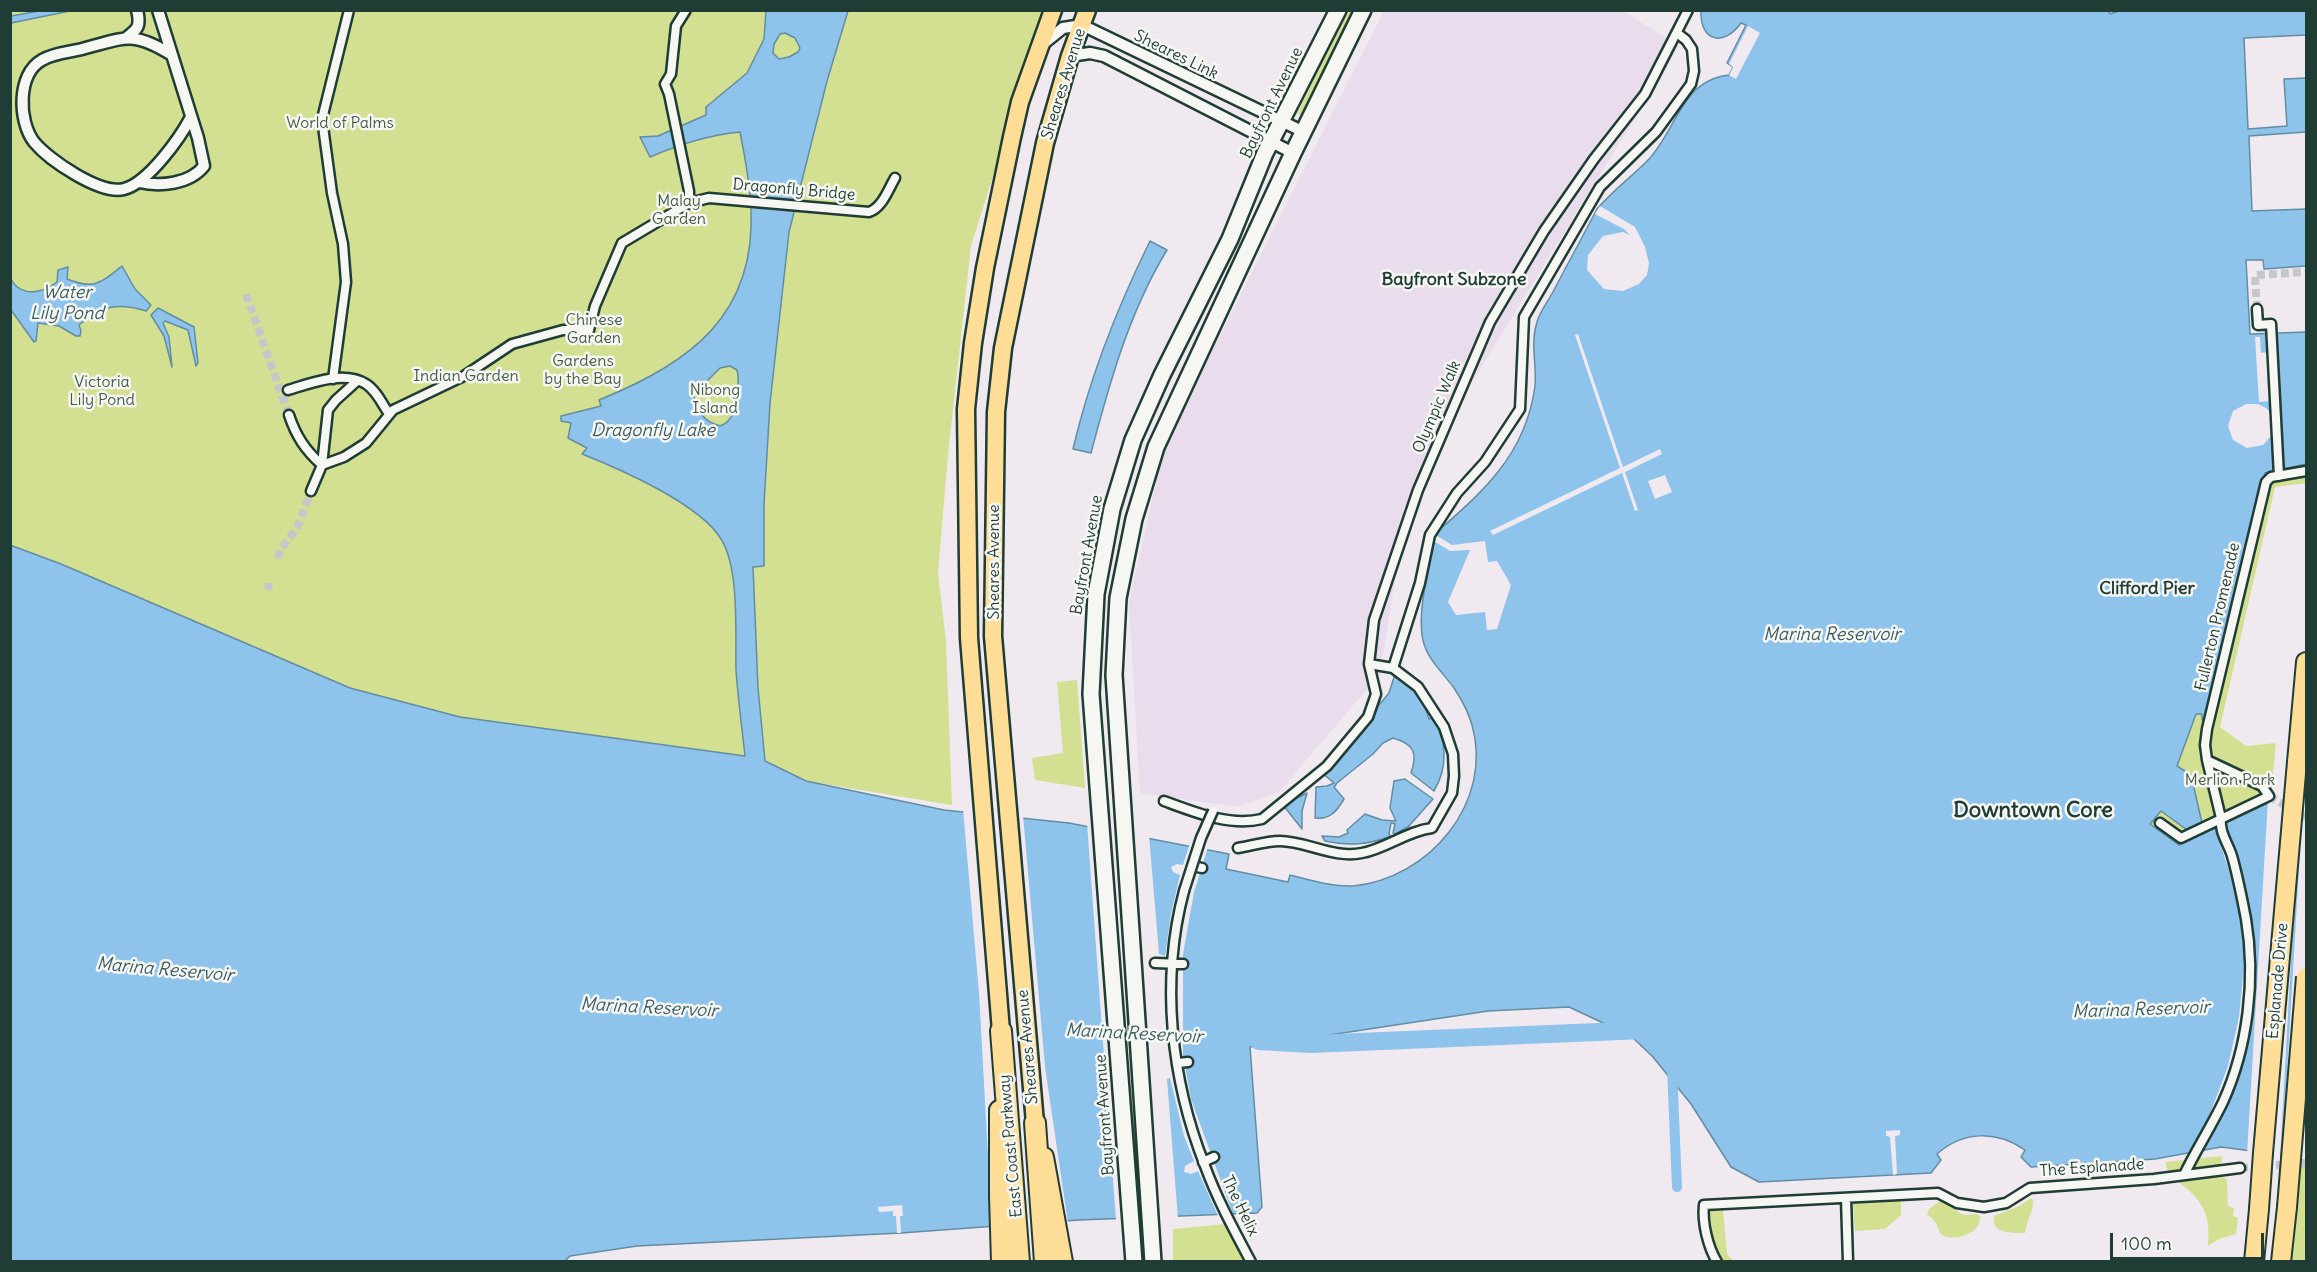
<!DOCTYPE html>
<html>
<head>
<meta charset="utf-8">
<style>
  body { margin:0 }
  #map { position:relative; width:2317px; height:1272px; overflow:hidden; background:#f0eaf0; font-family:Delius,sans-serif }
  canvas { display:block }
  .frame { position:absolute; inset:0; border:12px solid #1f3d34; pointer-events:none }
  .scale { position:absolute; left:2110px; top:1233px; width:154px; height:27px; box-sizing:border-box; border:3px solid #1f3d34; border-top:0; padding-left:8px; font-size:18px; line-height:21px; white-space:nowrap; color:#1f3d34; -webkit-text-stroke:4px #f6f6f2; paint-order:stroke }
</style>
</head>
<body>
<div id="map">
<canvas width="2317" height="1272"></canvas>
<div class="frame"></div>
<div class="scale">100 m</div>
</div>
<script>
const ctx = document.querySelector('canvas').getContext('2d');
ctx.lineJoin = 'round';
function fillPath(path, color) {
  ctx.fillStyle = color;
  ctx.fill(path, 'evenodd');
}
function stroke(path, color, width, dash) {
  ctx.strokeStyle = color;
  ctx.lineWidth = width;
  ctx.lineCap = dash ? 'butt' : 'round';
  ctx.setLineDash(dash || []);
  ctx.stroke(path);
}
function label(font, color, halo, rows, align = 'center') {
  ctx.font = font + ' Delius,sans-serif';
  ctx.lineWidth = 5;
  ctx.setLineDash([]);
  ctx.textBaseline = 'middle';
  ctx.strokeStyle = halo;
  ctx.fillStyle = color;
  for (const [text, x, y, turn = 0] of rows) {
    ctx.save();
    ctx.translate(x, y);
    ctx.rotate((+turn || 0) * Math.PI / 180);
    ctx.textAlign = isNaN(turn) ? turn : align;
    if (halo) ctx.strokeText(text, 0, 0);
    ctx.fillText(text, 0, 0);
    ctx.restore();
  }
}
const built = new Path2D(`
  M1384 11H1624L1679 47 1425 458 1395 580 1380 674 1279 792 1237 807 1140 793 1129 603 1164 446Z`);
const green = new Path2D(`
  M10 11H1045L971 246 948 455 938 573 946 641 952 805 806 781 765 761 460 717 350 688 61 564 11 545Z
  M1347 11H1358L1334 48 1301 115 1297 114Z
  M2306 464V483L2275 487 2220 727 2246 746 2276 743 2270 802 2179 845 2150 824 2161 811 2187 829 2177 766 2196 714H2203L2205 720 2265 473Z
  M1077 680 1085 788 1035 780 1032 758 1063 753 1057 682Z
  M2222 1156 2221 1165 2168 1172 2165 1162Z
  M2306 1156V1261L2287 1262 2298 1157Z
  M2211 1175H2220L2227 1180 2228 1206 2234 1208 2233 1216 2238 1218 2236 1234 2219 1239 2208 1246C2211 1212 2202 1200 2176 1180Z
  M2031 1198 2033 1200C2034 1211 2026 1221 2025 1233 2012 1233 1991 1234 1994 1216L2019 1206Z
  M1901 1201V1215L1885 1229 1855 1231 1853 1203Z
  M1940 1201 1951 1203C1959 1215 1962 1216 1977 1214L1980 1216C1982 1236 1948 1243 1940 1233 1938 1230 1938 1224 1934 1221 1932 1218 1929 1217 1927 1214L1929 1209Z
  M1723 1210 1727 1254 1733 1261H1719L1712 1245 1706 1212Z
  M1226 1224 1242 1246 1257 1261 1173 1262V1229Z`);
const water = new Path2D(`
  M2108 10 2110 14 2122 10 2306 11V35L2244 38 2248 129 2287 126 2284 79 2306 78V132L2249 136 2252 211 2306 209V266L2264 269 2263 260H2246L2250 334 2306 332V464L2265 473 2205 720H2202V714H2196L2177 766 2191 775 2202 823 2187 830 2161 811 2150 824 2179 845 2270 802 2306 823 2298 1157 2221 1147 2155 1159 2031 1167 2021 1157 2025 1150C1996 1130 1963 1131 1937 1154L1941 1160 1931 1173 1759 1182 1731 1167 1691 1104 1653 1057 1631 1036 1569 1007 1488 1011 1250 1047 1262 1207 1257 1213 1079 1220 901 1233 637 1246 570 1256 564 1262 11 1261 10 545 61 564 350 688 460 717 745 756C742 728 738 699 736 670 735 634 740 569 721 539 700 504 620 469 582 454L587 448 568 438 571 423 561 421V416L601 406 599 400C689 364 756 316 751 209 750 183 745 157 740 132 708 135 680 144 650 157L640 137 658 136 706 115V107L747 73 764 39 766 11H848L827 81 789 232 770 403 764 504V566L753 567 758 688 765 761 806 781 944 810 1069 823 1229 854 1226 869 1288 882 1290 875C1310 880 1332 887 1353 886 1429 879 1494 802 1472 725 1468 711 1462 700 1454 688 1441 670 1425 658 1422 635 1418 601 1431 569 1432 536 1482 493 1526 455 1535 386 1537 365 1530 343 1537 322 1540 311 1549 300 1554 290 1568 263 1583 236 1597 209 1613 190 1633 176 1650 158 1677 128 1682 80 1729 75L1733 67 1727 63 1746 25 1741 23C1724 47 1700 42 1701 11ZM785 33 795 38 800 48 798 52 789 57 779 59 773 53 774 44 780 34ZM730 366 737 370C740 381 737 413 728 421 726 424 722 425 720 426 705 422 694 410 694 394L720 368Z
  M39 11H70L11 23V16Z
  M1150 241 1167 250C1129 312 1109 385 1091 453L1073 449C1090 376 1117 308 1150 241Z
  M122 266 135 289 151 305 146 311C117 302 102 306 79 325L81 331 80 336H76L59 326 38 323 36 341 34 342 11 310V279C21 298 43 293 57 282L58 270 68 267 67 279C94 290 101 283 122 266Z
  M158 308 194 327 198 363 196 366 188 330 165 321 163 323 169 337 172 367 164 336 151 315Z
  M1395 674 1412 686 1431 707 1426 710 1429 719 1432 718 1431 712C1446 738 1450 764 1434 791L1411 773C1418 753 1414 744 1393 738L1383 743 1373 754 1337 783 1334 787 1344 799C1337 811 1330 820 1315 818L1316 787 1327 786 1334 783 1322 773 1389 693Z
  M1405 779 1433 799 1408 827 1395 834 1393 833 1395 824 1391 823 1389 834 1391 836C1368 845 1349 846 1325 841L1322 836 1339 837 1348 833 1347 830 1365 814 1382 820 1396 821 1390 808 1394 781Z
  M1307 793 1302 811V829L1283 805Z`);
const pier = new Path2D(`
  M1748 26 1760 33 1736 79 1729 75 1733 67 1729 64Z
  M1600 206 1635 227 1645 247 1649 263 1647 275 1639 284 1623 291 1604 289 1587 270 1588 255 1603 236 1623 232 1630 235 1624 229 1595 214Z
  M2267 333H2277L2283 469 2275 471 2272 427V435L2263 445 2247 448 2233 440 2228 426 2233 411 2246 404H2258L2266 408 2272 415V401L2259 402 2255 337H2260L2261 353 2268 352Z
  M1578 334 1623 467 1660 449 1662 454 1625 472 1638 510 1635 511 1622 473 1493 535 1490 531 1620 468 1575 335Z
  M1665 475 1672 492 1655 499 1648 481Z
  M1434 534 1452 545 1485 541 1488 562 1497 561 1511 585 1497 629 1487 630 1485 612 1456 615 1448 602 1470 550 1450 551 1432 540Z
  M2268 799H2271L2299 815 2280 1158 2247 1154Z
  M963 809 1023 815 1045 1067 1068 1223 992 1229 979 993Z
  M2302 817 2306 819V1159L2298 1160 2282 1158Z
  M1087 823 1149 835 1159 954 1165 956 1171 914 1180 875 1173 872 1171 867 1177 864 1183 865 1190 843 1208 847 1194 892 1183 954V1055L1191 1099 1234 1217 1219 1218 1198 1171 1191 1174 1184 1172 1185 1166 1194 1161 1184 1136 1170 1078 1167 1079 1178 1219 1116 1221Z
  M2224 824 2244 884 2251 924 2253 984H2256L2255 994 2252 993 2227 1102 2217 1123 2201 1150 2189 1152 2208 1119 2228 1066 2239 1017 2242 987 2244 960 2241 925 2234 886 2215 828Z
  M1900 1130V1135L1895 1136 1897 1174 1893 1175 1890 1137 1886 1136V1131Z
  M902 1205 903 1216H900L901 1233H897L896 1216H893V1211L879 1212 878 1207Z`);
const canal = new Path2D(`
  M1672 1068 1677 1187`);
const river = new Path2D(`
  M1259 1041 1311 1044 1645 1030`);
const pedestrianTunnel = new Path2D(`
  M246 294 289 415
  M2257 309 2255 275 2306 272
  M277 558 281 549 297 528 311 491
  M268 590 269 583
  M2269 796 2306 817
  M2240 1168 2306 1163`);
const pedestrian = new Path2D(`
  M689 203 709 198 869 212C882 208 888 190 895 178
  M2257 309 2258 325 2271 324 2279 476
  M333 379 346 282 343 244 332 193 322 119 349 10
  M288 390C311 383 344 370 366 384 376 390 383 405 389 414
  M289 415C296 436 305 450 322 465
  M322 465 344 457 366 443 393 410 464 376 512 344 563 330H589L595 306 622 243 689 203V191L669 94 665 84 671 74 676 26 686 10
  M311 491 322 465 328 410 336 400 357 381
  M1393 668 1420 583 1430 535 1457 493 1485 462 1520 409 1524 317 1600 187 1656 132 1691 84 1694 71 1692 49 1686 40 1677 33
  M1164 801C1194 812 1230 827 1262 819L1327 766 1368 717 1376 694 1369 664 1374 620 1418 490 1490 322 1544 231 1594 159 1645 94 1688 10
  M2160 823 2181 838 2269 796 2262 786 2207 760 2205 745 2207 729 2266 482 2271 477 2306 471
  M1238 848C1251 846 1266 841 1280 841 1306 841 1334 859 1362 853 1387 848 1407 831 1432 828L1452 793 1454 776 1453 754 1444 727 1418 687 1393 668 1369 664
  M1193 866 1202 868
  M1184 891C1160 981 1171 1080 1205 1166 1217 1199 1234 1230 1251 1262
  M1155 963 1183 964
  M1178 1063 1188 1062
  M1203 1162 1214 1157
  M2184 1175C2196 1150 2211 1127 2223 1102 2248 1047 2256 979 2246 919 2242 898 2238 877 2232 856 2228 843 2219 832 2221 818L2207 760
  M1846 1198 1848 1262
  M1717 1262C1708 1247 1702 1223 1704 1205L1938 1193 1957 1203 1984 1207 2006 1203 2030 1188 2154 1179 2240 1168`);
const minor = new Path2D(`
  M126 38C138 29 141 26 137 10
  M1043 44 1063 28 1082 25 1304 132
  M172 55C132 30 125 38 82 49 70 52 53 53 42 60 17 74 18 121 34 142 49 160 100 195 124 189 148 183 180 138 191 117
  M1070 56 1090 53 1104 56 1293 153
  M139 182C160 187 190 184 204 166L198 138 158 10`);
const secondary = new Path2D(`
  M1134 1262 1091 694 1096 594 1112 509 1133 440 1162 375 1230 239 1265 153 1338 10
  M1153 1262 1114 675 1118 598 1134 519 1156 447 1293 153 1363 10`);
const primary = new Path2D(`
  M1001 1031 969 638 966 409 973 343 985 268 1012 137 1020 102 1053 10
  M1035 1123 993 636 996 412 1003 348 1045 143 1070 56 1087 10`);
const trunk = new Path2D(`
  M2297 762 2306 662
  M999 1110V1196L1001 1262
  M2263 1153 2280 957
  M1044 1157 1063 1262
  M2254 1262 2259 1209
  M2281 1262 2287 1207`);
const motorway = new Path2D(`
  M1001 1031 1019 1262
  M1035 1123 1045 1262`);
const pedestrianBridge = new Path2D(`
  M1184 891 1201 838 1213 811`);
const trunkBridge = new Path2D(`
  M2280 957 2297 762
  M2287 1207 2306 977
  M2259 1209 2263 1153`);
const streetNames = [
  ["Sheares Link",1176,55,26],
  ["Sheares Avenue",1064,84,-73],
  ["Bayfront Avenue",1272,103,-64],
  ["Dragonfly Bridge",794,190,5],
  ["Olympic Walk",1437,407,-67],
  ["Bayfront Avenue",1087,555,-80],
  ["Sheares Avenue",994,562,-90],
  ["Fullerton Promenade",2218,617,-77],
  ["Esplanade Drive",2278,981,-85],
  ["Sheares Avenue",1028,1047,-95],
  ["Bayfront Avenue",1105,1115,-94],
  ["East Coast Parkway",1011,1146,-95],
  ["The Esplanade",2092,1168,-4],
  ["The Helix",1240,1206,64]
];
const parkNames = [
  ["World of Palms",340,123],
  ["Malay",679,201],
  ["Garden",679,219],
  ["Chinese",594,320],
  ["Garden",594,338],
  ["Gardens",583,361],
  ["by the Bay",583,379],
  ["Indian Garden",466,376],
  ["Victoria",102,382],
  ["Lily Pond",102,400],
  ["Nibong",715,390],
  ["Island",715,408],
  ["Merlion Park",2230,780]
];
const neighbourhoodNames = [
  ["Bayfront Subzone",1454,280],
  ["Clifford Pier",2147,589]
];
const waterNames = [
  ["Water",67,293],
  ["Lily Pond",67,314],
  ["Dragonfly Lake",653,431],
  ["Marina Reservoir",1832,635],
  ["Marina Reservoir",165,970,5],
  ["Marina Reservoir",649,1008,3],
  ["Marina Reservoir",2141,1010,-2],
  ["Marina Reservoir",1134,1034,3]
];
const districtNames = [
  ["Downtown Core",2033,811]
];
fillPath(built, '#e9dced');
fillPath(green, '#d3df91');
fillPath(water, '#8ec3ec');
stroke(water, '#628da2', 1.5);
fillPath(pier, '#f0eaf0');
stroke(canal, '#8ec3ec', 10);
stroke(river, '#8ec3ec', 18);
stroke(pedestrianTunnel, '#c6c7ca', 8, [8, 4]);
stroke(pedestrian, '#1f3d34', 13);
stroke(minor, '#1f3d34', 15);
stroke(secondary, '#1f3d34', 20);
stroke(primary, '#1f3d34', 21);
stroke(trunk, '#1f3d34', 22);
stroke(motorway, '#1f3d34', 24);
stroke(pedestrian, '#f6f6f2', 8);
stroke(minor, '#f6f6f2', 10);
stroke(secondary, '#f6f6f2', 15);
stroke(primary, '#fedd96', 16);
stroke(trunk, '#fedd96', 18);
stroke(motorway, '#fedd96', 20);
stroke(pedestrianBridge, '#1f3d34', 13, []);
stroke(trunkBridge, '#1f3d34', 22, []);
stroke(pedestrianBridge, '#f6f6f2', 8);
stroke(trunkBridge, '#fedd96', 18);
label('16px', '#1f3d34', '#f6f6f2', streetNames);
label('16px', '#435d47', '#f6f6f2', parkNames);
label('bold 18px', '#1f3d34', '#f6f6f2', neighbourhoodNames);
label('italic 18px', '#3b5e62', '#f6f6f2', waterNames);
label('bold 22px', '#1f3d34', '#f6f6f2', districtNames);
</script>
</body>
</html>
